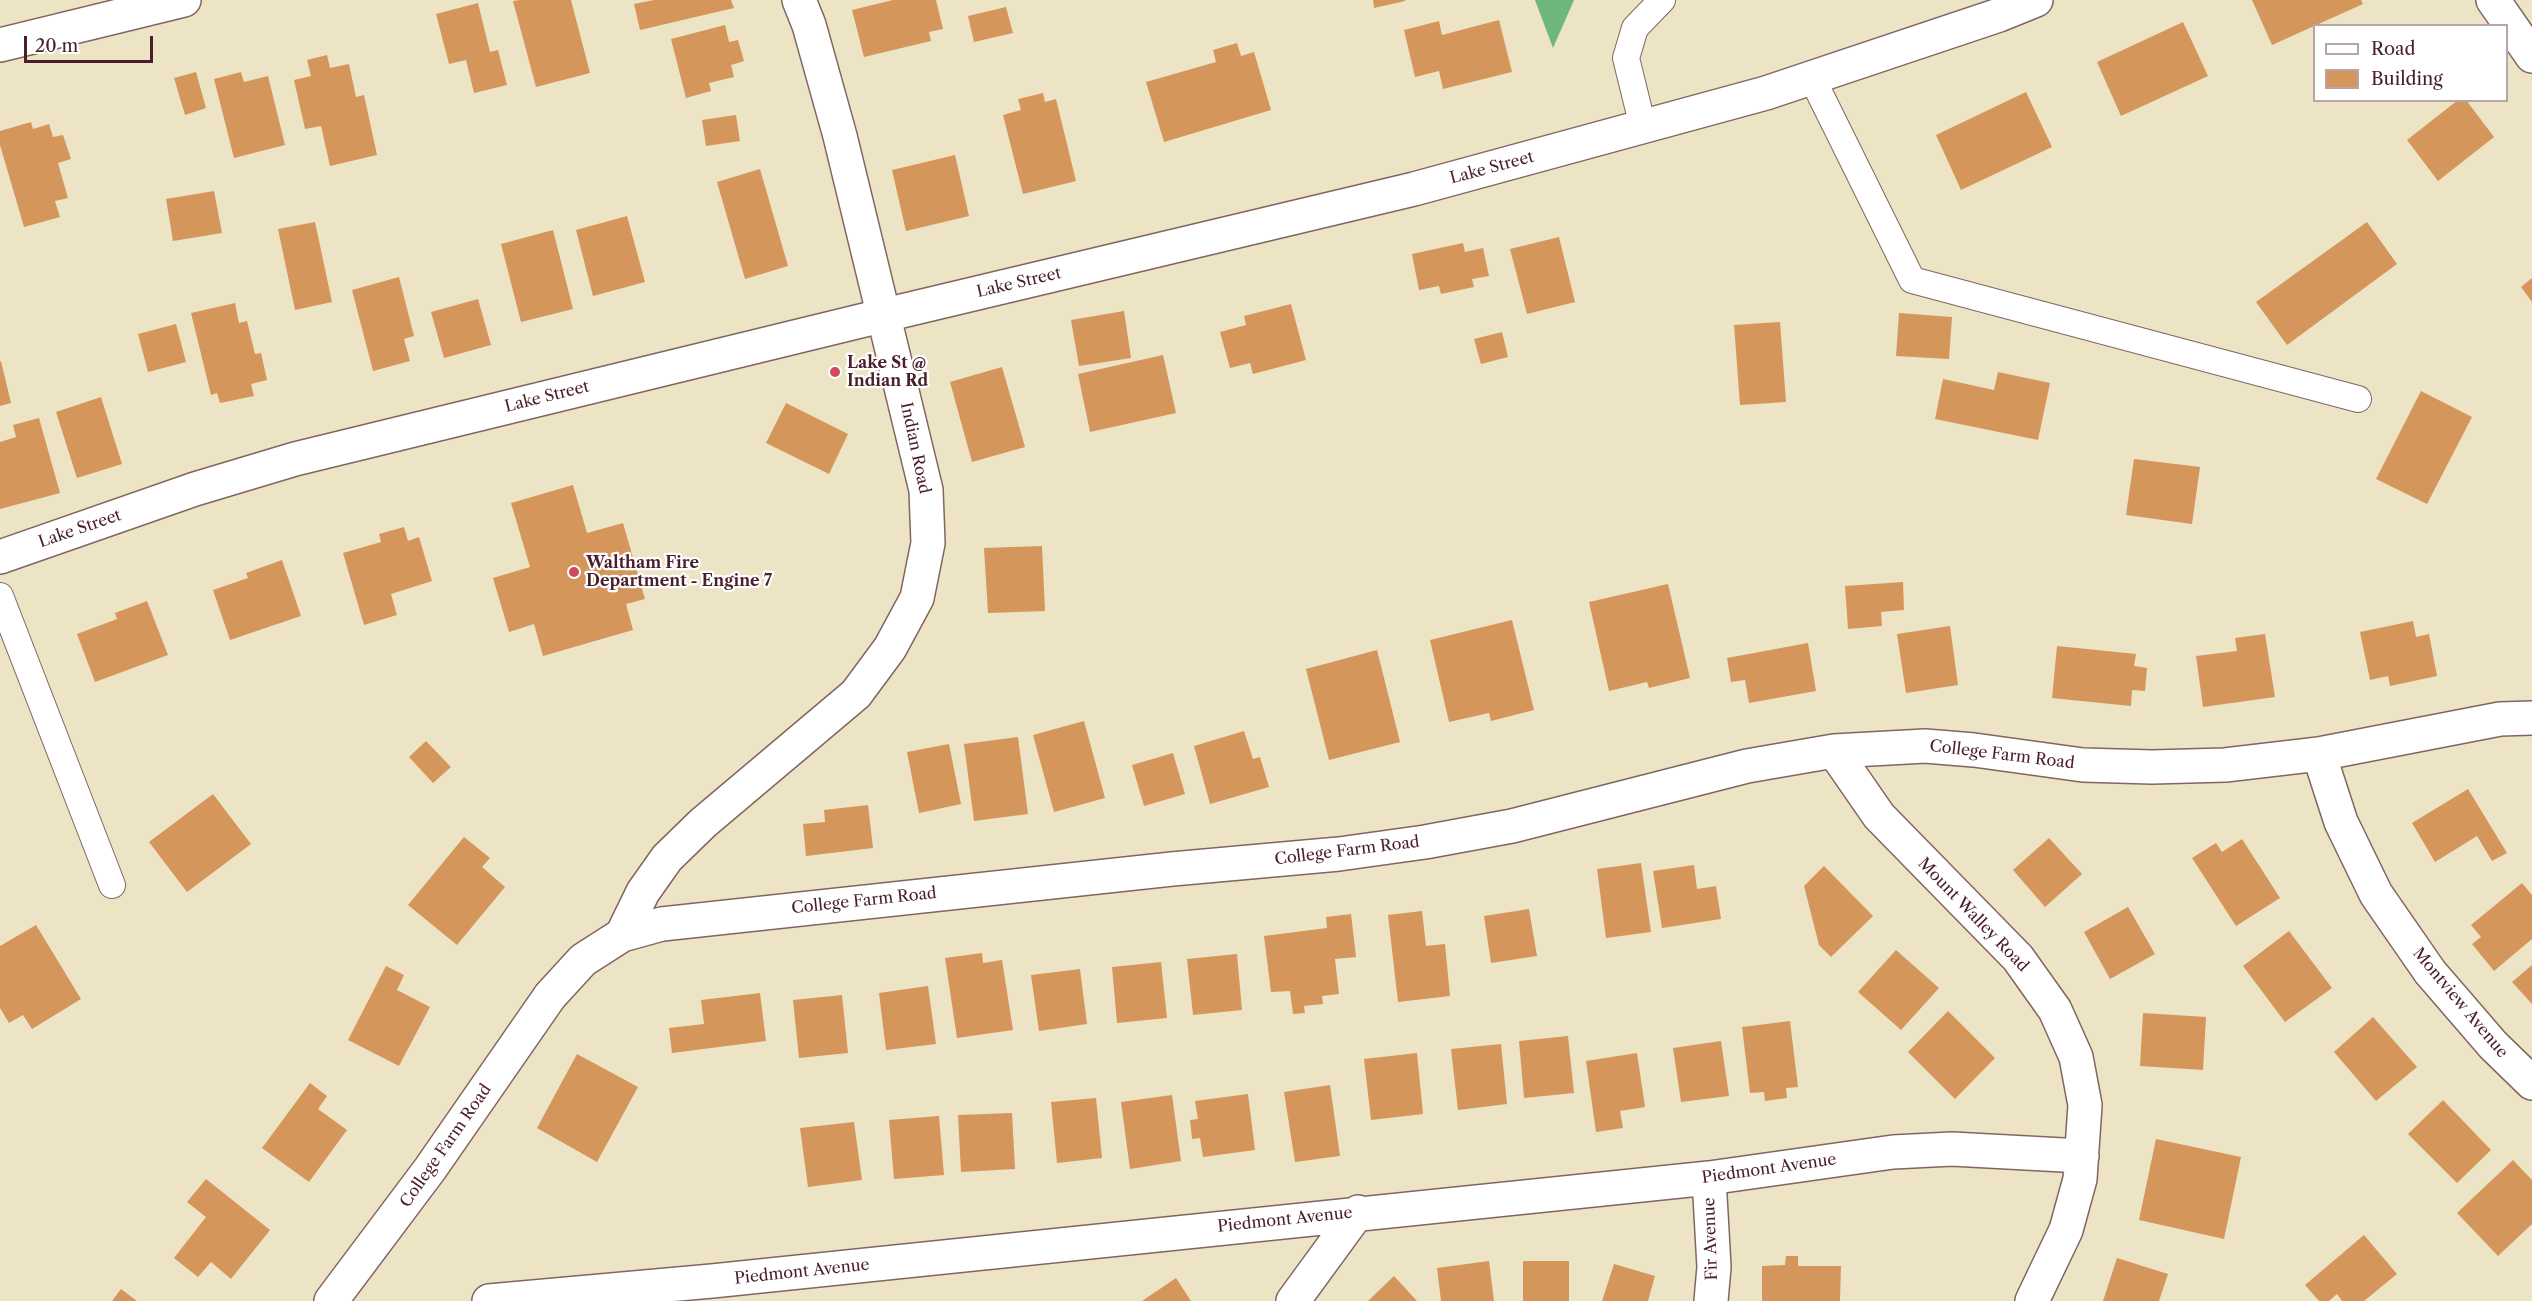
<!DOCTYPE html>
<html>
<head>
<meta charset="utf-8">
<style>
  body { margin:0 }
  #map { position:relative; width:2532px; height:1301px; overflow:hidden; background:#ece4c5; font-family:"Libre Caslon Text",serif }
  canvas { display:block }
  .legend { position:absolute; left:2313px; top:24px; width:195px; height:78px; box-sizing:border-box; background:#fff; border:2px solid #b7a5aa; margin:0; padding:8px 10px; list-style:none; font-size:18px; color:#4a1f2b }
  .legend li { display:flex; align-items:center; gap:12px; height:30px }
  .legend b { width:30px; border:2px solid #b7a5aa }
  .scale { position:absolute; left:24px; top:36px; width:129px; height:27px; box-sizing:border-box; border:3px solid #4a1f2b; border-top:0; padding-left:8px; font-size:18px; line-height:21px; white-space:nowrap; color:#4a1f2b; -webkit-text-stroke:4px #fff; paint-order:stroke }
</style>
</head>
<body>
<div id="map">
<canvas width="2532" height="1301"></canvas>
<ul class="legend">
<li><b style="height:8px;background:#fff"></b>Road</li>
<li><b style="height:16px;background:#d5965c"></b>Building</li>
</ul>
<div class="scale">20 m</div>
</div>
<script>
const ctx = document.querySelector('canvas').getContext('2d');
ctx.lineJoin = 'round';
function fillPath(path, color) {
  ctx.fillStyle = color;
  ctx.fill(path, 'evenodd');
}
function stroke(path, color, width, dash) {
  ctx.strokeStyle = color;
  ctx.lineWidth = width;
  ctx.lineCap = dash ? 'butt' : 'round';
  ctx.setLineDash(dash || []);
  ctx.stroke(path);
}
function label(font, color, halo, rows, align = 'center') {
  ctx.font = font + ' "Libre Caslon Text",serif';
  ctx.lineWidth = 4.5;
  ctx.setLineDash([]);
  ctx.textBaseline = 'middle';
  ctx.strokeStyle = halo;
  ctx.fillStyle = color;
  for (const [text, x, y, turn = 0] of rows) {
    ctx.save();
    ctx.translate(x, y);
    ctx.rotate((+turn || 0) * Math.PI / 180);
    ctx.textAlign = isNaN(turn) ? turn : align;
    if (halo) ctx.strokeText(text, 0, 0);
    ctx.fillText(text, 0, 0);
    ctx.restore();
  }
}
const forest = new Path2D(`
  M1535 0H1574L1553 48Z`);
const building = new Path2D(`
  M520 0H571L590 73 536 87 513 1Z
  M654 0H731L734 8 640 30 634 4Z
  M893 0H936L943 29 929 32 931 41 864 57 852 10Z
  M1373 0H1405V1L1374 8Z
  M2252 0H2361L2363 4 2272 45Z
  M478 3 490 52 498 50 507 85 474 93 466 60 449 64 436 14Z
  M1006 7 1013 33 974 42 968 16Z
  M1499 20 1512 72 1443 89 1439 71 1415 77 1404 30 1439 21 1442 35Z
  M2183 22 2208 76 2121 116 2097 62Z
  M725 25 729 42 738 40 744 61 731 65 734 77 709 83 711 91 686 98 671 39Z
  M1237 43 1241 56 1254 52 1271 110 1164 142 1146 82 1216 62 1213 50Z
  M327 55 330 68 349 64 356 97 364 95 377 155 330 166 321 126 305 129 294 80 311 76 307 60Z
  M196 72 206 108 185 115 174 78Z
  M241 72 244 82 268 76 285 145 234 158 214 79Z
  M2026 92 2052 147 1961 190 1936 135Z
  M1043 93 1045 102 1056 99 1076 181 1023 194 1003 115 1021 110 1018 99Z
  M2458 100H2466L2494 137 2438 181 2407 140Z
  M736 115 740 141 706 146 702 120Z
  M31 122 33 129 49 124 53 137 63 135 71 159 58 163 68 198 55 201 60 217 24 227 0 145V131Z
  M955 155 969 216 906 231 892 170Z
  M760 169 788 266 745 279 717 182Z
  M214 191 222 233 173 241 166 199Z
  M627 216 645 282 593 296 576 230Z
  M315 222 332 302 295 310 278 229Z
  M2367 222 2397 264 2287 345 2256 302Z
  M553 230 573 309 521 322 501 244Z
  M1559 237 1575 302 1527 314 1510 249Z
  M1463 243 1465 252 1483 248 1489 276 1472 279 1474 287 1441 294 1439 286 1419 290 1412 254Z
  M399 277 414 336 404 339 410 361 373 371 352 290Z
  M2532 278V302L2521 287Z
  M478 299 491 345 444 358 431 312Z
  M235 303 239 323 247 321 255 354 261 353 267 380 251 384 254 396 220 403 217 393 211 395 191 313Z
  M1291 304 1306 360 1253 374 1250 363 1230 368 1220 332 1246 325 1244 316Z
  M1124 311 1131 358 1079 366 1071 320Z
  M1899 313 1952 317 1949 359 1896 356Z
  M1780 322 1786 402 1740 405 1734 325Z
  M176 324 186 362 148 372 138 334Z
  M1502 332 1508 357 1481 364 1474 339Z
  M1163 355 1176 413 1090 432 1078 374Z
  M1 361 11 403 0 406V362Z
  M1002 367 1025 447 972 462 950 382Z
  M1998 372 2050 383 2038 440 1935 419 1943 379 1994 390Z
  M2421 391 2472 417 2427 504 2376 479Z
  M101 397 122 464 77 478 56 412Z
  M786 403 848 434 829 474 766 443Z
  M39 418 60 493 0 509V442L16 437 13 425Z
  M2134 459 2200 467 2192 524 2126 515Z
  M573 485 587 533 623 523 645 599 626 604 633 630 543 656 534 624 509 632 493 578 530 567 511 503Z
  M404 527 408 541 419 537 432 581 391 594 397 615 364 625 343 553 381 542 379 534Z
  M1042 546 1045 611 988 613 984 548Z
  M282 560 301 616 230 640 213 590 248 578 246 573Z
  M1903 582 1904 610 1881 612 1882 626 1848 629 1845 586Z
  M1668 584 1690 678 1649 688 1647 682 1609 691 1589 602Z
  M147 601 168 655 95 682 77 634 117 619 115 613Z
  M1512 620 1534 710 1491 721 1489 713 1449 722 1430 640Z
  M2413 621 2416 637 2429 634 2437 676 2390 686 2388 676 2370 680 2360 632Z
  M1950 626 1958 685 1906 693 1897 634Z
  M2265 634 2275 697 2203 707 2196 656 2237 651 2235 638Z
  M1808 643 1816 691 1749 703 1745 680 1731 682 1727 658Z
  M2057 646 2136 654 2134 666 2147 668 2145 691 2132 690 2131 706 2052 698Z
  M1377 650 1400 742 1329 760 1306 669Z
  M1084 721 1105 798 1054 812 1033 735Z
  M1244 731 1253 759 1260 757 1269 787 1210 804 1194 746Z
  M1018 737 1028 814 974 821 964 744Z
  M426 741 451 767 433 783 409 757Z
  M949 744 961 804 919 813 907 752Z
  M1173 753 1185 794 1144 806 1132 765Z
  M2468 789 2507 853 2492 861 2477 836 2435 862 2412 823Z
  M213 794 251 844 187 892 149 842Z
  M868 805 873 848 806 856 803 824 825 822 824 810Z
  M464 837 490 858 482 867 505 887 457 945 408 905Z
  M2049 838 2082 874 2045 907 2013 870Z
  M2242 839 2280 898 2236 926 2192 858 2216 843 2222 852Z
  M1641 863 1651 932 1606 938 1597 869Z
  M1694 865 1697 889 1716 886 1721 919 1662 928 1653 871Z
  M1824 866 1873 916 1831 957 1819 945 1804 886Z
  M2522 883 2532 895V939L2494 971 2472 944 2481 937 2471 925Z
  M2128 907 2155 954 2110 979 2084 932Z
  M1529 909 1537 956 1491 963 1484 916Z
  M1422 911 1426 946 1445 944 1450 996 1398 1002 1388 915Z
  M1351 914 1356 957 1335 959 1339 994 1322 996 1323 1004 1304 1006 1305 1013 1293 1014 1290 991 1271 992 1264 936 1327 928 1326 917Z
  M36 925 81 999 32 1029 23 1015 9 1023 0 1008V946Z
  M2289 931 2332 988 2285 1022 2243 966Z
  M1896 950 1939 988 1901 1030 1858 992Z
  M982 953 983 963 1002 960 1013 1030 957 1038 945 958Z
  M1237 954 1242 1010 1193 1015 1187 959Z
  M1161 962 1167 1018 1117 1023 1112 967Z
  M2532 965V1004L2512 982Z
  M386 966 404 975 397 990 430 1007 399 1066 348 1040Z
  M1080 969 1087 1024 1039 1031 1031 975Z
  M928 986 936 1044 886 1050 879 993Z
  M760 993 766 1041 672 1053 669 1028 704 1024 701 1000Z
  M842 995 848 1053 799 1058 793 1000Z
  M1948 1011 1995 1058 1955 1099 1908 1052Z
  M2143 1013 2206 1017 2203 1070 2140 1066Z
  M2373 1017 2417 1067 2376 1101 2334 1052Z
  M1790 1021 1798 1087 1786 1088 1787 1098 1765 1101 1764 1092 1750 1093 1742 1027Z
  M1568 1036 1574 1093 1524 1098 1519 1041Z
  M1721 1041 1729 1096 1681 1102 1673 1048Z
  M1501 1044 1507 1104 1458 1110 1451 1049Z
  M1417 1053 1423 1114 1371 1120 1364 1059Z
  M1637 1053 1645 1107 1620 1111 1623 1128 1596 1132 1586 1061Z
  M577 1054 638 1087 597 1162 537 1128Z
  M310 1083 327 1096 318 1109 347 1130 309 1182 262 1148Z
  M1330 1085 1340 1156 1295 1162 1284 1092Z
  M1248 1094 1255 1150 1203 1157 1200 1138 1192 1139 1190 1120 1198 1119 1195 1101Z
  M1172 1095 1181 1161 1130 1169 1121 1102Z
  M1096 1098 1102 1158 1057 1163 1051 1102Z
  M2443 1100 2491 1150 2457 1183 2408 1134Z
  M1012 1113 1015 1169 961 1172 958 1115Z
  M939 1116 944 1175 894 1179 889 1120Z
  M854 1122 862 1180 808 1187 800 1128Z
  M2156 1139 2241 1157 2224 1239 2139 1220Z
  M2513 1160 2532 1180V1224L2498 1256 2457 1213Z
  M206 1179 270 1230 231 1279 211 1262 198 1277 174 1258 206 1217 187 1202Z
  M2364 1235 2397 1274 2364 1301H2342L2337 1294 2329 1301H2319L2305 1285Z
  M1786 1256H1798V1266H1841L1840 1301H1762V1266L1785 1265Z
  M2117 1258 2168 1274 2159 1301H2103Z
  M1489 1261 1494 1301H1441L1437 1268Z
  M1523 1261H1569V1301H1523Z
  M1614 1264 1655 1276 1648 1301H1602Z
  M1394 1276 1417 1301H1368Z
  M1176 1278 1191 1301H1142Z
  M121 1289 137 1301H112Z`);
const service = new Path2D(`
  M1812 78 1912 280 2358 399
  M1643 127 1626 58 1635 28 1662 0
  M0 596 112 885`);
const minor = new Path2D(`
  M2493 0 2532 56
  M0 45 184 0
  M1834 751 1879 816 2018 958 2055 1010 2076 1057 2085 1105 2080 1179 2066 1230 2032 1301
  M2319 754 2341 822 2376 894 2430 972 2493 1045 2532 1083
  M622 935 643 892 667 858 703 823 856 694 890 648 917 598 928 543 926 490 840 136 809 25 799 0
  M1709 1178 1714 1267 1711 1301
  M331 1301 430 1169 550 996 583 960 622 935 662 924 1172 869 1339 854 1425 842 1512 826 1747 766 1834 751 1925 746 1974 750 2083 765 2152 767 2225 765 2319 754 2500 719 2532 718
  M489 1301 712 1281 1709 1178 1893 1152 1952 1149 2082 1156
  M1293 1301 1358 1212`);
const tertiary = new Path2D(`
  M0 557 195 489 295 459 885 315 1414 189 1766 93 1999 15 2036 0`);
const markers = [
  [835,372,6,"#d1495b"],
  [574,572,6,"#d1495b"]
];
const streetNames = [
  ["Lake Street",1492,168,-15],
  ["Lake Street",1019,283,-13],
  ["Lake Street",547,397,-14],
  ["Indian Road",915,448,78],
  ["Lake Street",80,529,-19],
  ["College Farm Road",2002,755,7],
  ["College Farm Road",1347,851,-7],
  ["College Farm Road",864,901,-6],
  ["Mount Walley Road",1973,915,46],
  ["Montview Avenue",2460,1003,50],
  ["College Farm Road",446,1146,-55],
  ["Piedmont Avenue",1769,1169,-8],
  ["Piedmont Avenue",1285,1220,-6],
  ["Fir Avenue",1711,1239,-92],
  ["Piedmont Avenue",802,1272,-6]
];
const poiNames = [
  ["Lake St @",847,363],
  ["Indian Rd",847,381],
  ["Waltham Fire",586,563],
  ["Department - Engine 7",586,581]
];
fillPath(forest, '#6fb67a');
fillPath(building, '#d5965c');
stroke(service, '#836461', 28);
stroke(minor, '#836461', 36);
stroke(tertiary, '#836461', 36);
stroke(service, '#fff', 26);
stroke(minor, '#fff', 33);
stroke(tertiary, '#fff', 33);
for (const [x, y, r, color] of markers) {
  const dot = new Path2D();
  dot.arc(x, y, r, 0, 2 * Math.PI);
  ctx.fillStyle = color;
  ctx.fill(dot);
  stroke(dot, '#fff', 2);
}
label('16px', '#4a1f2b', '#fff', streetNames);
label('bold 16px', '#4a1f2b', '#fff', poiNames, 'left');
</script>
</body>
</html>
